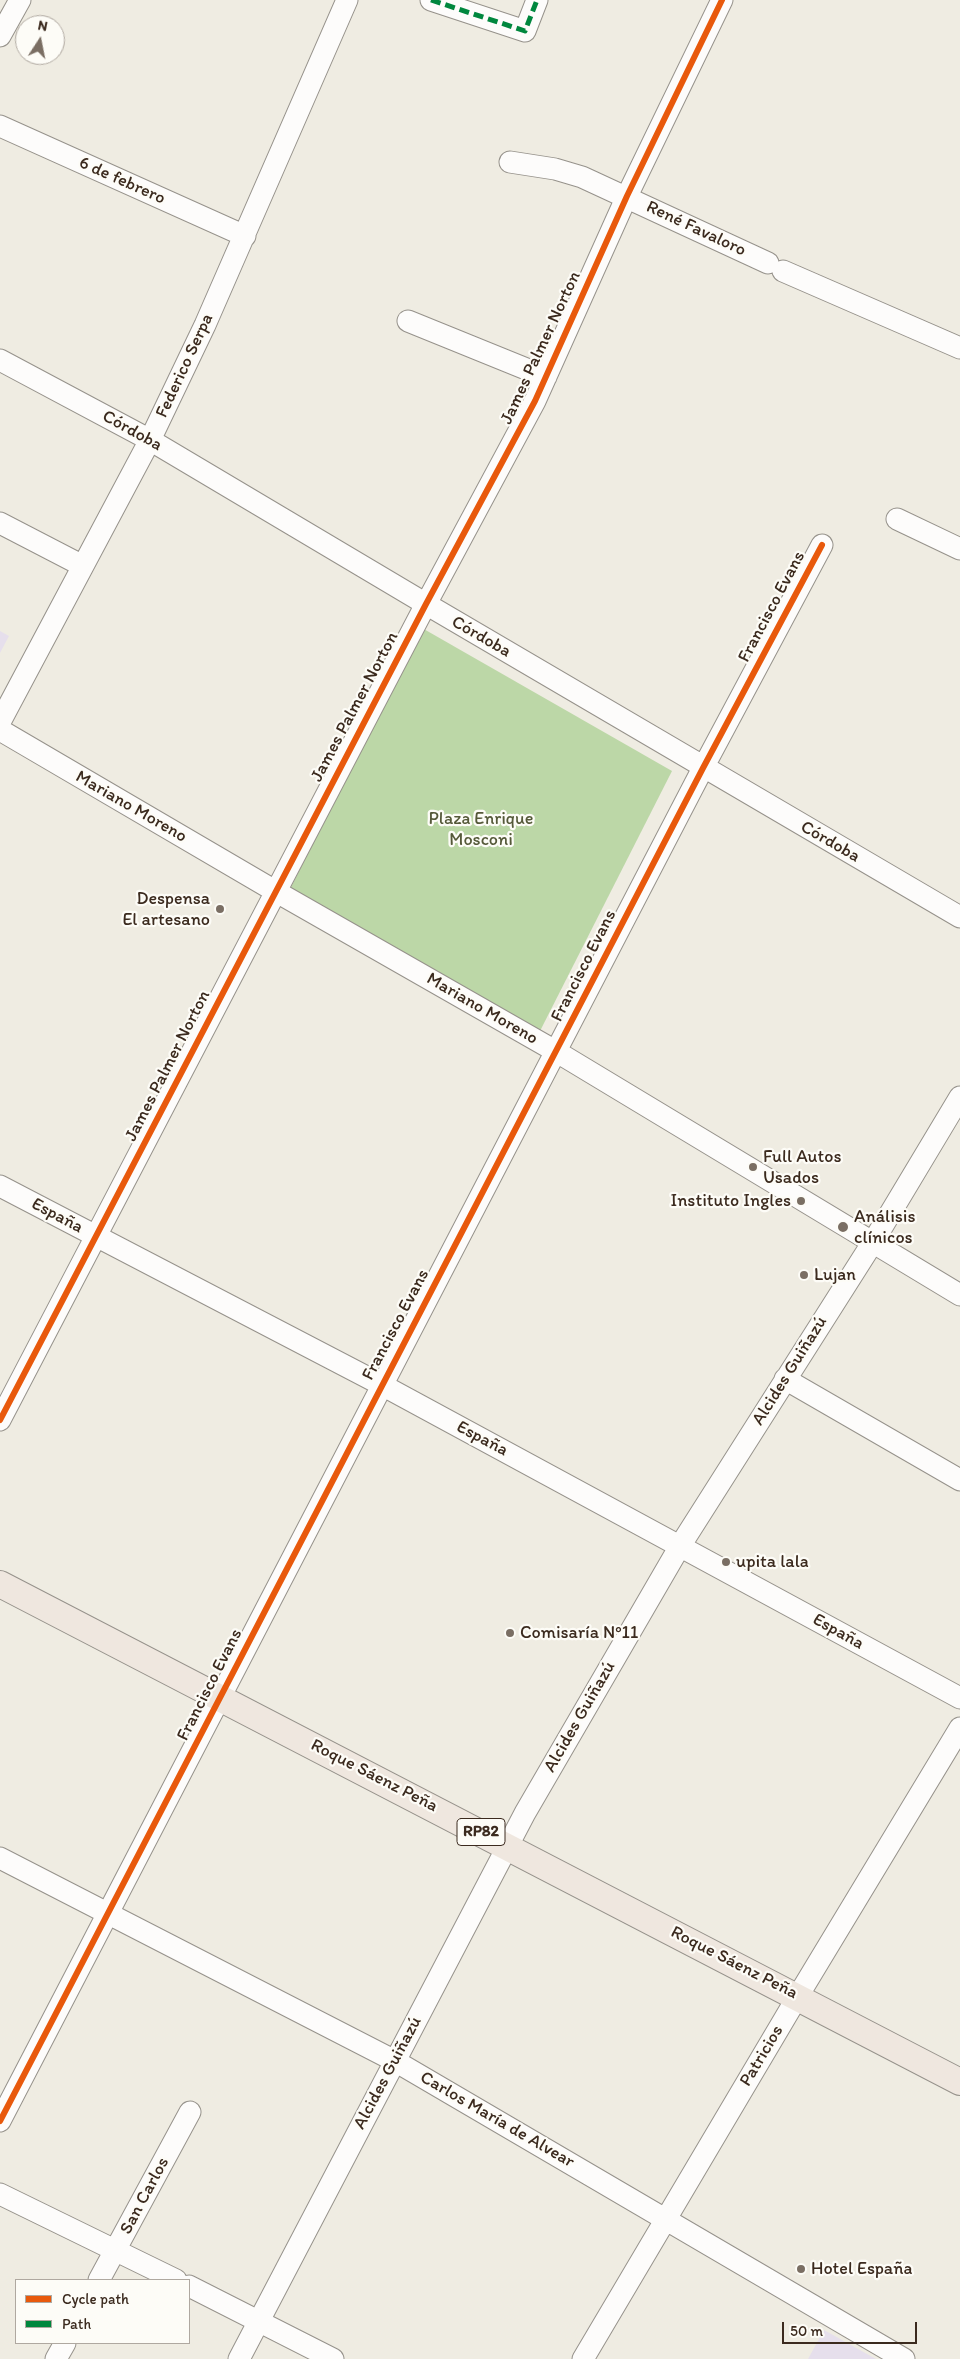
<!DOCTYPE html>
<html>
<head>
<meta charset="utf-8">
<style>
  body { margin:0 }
  #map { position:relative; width:960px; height:2359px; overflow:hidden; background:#efece2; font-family:Itim,sans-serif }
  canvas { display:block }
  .legend { position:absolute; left:15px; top:2279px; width:175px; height:65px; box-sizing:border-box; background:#fdfcf7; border:1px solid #afa8a0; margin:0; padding:6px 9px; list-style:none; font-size:15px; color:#3b2a1e }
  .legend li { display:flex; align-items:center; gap:10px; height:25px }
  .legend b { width:25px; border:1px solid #afa8a0 }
  .north { position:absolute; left:15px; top:15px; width:50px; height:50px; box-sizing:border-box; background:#fdfcf7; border:1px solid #afa8a0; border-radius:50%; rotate:11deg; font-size:14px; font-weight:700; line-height:20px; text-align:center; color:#3b2a1e }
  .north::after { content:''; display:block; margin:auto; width:18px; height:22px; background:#7a6e63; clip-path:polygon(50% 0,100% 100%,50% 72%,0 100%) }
  .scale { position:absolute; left:782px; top:2322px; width:135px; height:22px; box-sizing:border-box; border:2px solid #3b2a1e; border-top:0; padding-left:6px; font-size:15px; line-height:18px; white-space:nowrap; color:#3b2a1e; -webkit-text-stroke:4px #fdfcf7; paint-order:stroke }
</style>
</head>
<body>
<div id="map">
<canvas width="960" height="2359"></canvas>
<ul class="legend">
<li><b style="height:6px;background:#e8590c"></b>Cycle path</li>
<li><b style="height:6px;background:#00873e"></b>Path</li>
</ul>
<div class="north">N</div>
<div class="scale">50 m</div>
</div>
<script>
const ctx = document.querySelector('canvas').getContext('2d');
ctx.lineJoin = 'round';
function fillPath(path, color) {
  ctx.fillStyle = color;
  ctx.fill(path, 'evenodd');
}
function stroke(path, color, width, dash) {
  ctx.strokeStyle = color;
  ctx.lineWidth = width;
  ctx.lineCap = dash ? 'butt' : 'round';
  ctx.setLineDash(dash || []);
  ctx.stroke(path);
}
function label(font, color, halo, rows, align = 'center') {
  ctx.font = font + ' Itim,sans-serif';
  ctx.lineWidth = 4.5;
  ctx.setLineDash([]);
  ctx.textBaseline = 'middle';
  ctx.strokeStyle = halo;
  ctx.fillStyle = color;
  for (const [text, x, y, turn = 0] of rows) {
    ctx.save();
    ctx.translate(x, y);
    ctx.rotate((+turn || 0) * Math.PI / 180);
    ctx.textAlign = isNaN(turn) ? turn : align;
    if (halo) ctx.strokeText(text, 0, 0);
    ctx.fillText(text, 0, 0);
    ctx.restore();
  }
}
const built = new Path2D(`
  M0 631 9 636 0 653Z
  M824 2330 876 2359H808Z`);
const green = new Path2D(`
  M422 628 672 771 539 1033 290 889Z`);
const minor = new Path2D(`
  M431 0 525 31 537 0
  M0 36 20 0
  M0 126 245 236
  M510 162 555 169 582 177 768 263
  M783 271 960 348
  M408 321 546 377
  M0 360 150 440 426 604 960 917
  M897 519 960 549
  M0 523 83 566
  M0 722 150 440 205 325 347 0
  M0 730 275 891 557 1052 960 1295
  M0 1186 382 1385 960 1698
  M785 1379 960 1480
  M0 1420 426 604 535 401 627 196 722 0
  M0 1858 395 2061 904 2359
  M0 2121 703 768 822 545
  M0 2194 176 2280
  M99 2280 190 2112
  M189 2286 333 2359
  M56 2359 65 2343
  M239 2359 525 1813 680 1546 873 1242 960 1097
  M583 2359 798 1996 960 1728`);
const major = new Path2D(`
  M0 1584 960 2082`);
const quiet = new Path2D(`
  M431 0 525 31 537 0`);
const cycleway = new Path2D(`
  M0 1420 426 604 535 401 627 196 722 0
  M0 2121 703 768 822 545`);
const markers = [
  [220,909,5,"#7a6e63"],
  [753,1167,5,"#7a6e63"],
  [801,1201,5,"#7a6e63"],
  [843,1227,6,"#7a6e63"],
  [804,1275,5,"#7a6e63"],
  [726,1562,5,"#7a6e63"],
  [510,1633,5,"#7a6e63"],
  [801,2269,5,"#7a6e63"]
];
const shields = [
  [481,1832,48]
];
const shieldNames = [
  ["RP82",481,1832]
];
const streetNames = [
  ["6 de febrero",122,181,24],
  ["René Favaloro",696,229,25],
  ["James Palmer Norton",541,348,-65],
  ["Federico Serpa",185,366,-65],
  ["Córdoba",132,431,29],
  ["Francisco Evans",772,607,-62],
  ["Córdoba",481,637,30],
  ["James Palmer Norton",355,707,-62],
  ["Mariano Moreno",131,807,30],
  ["Córdoba",830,842,30],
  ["Francisco Evans",584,966,-63],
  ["Mariano Moreno",482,1009,30],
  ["James Palmer Norton",168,1066,-63],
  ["España",57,1216,28],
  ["Francisco Evans",396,1325,-62],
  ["Alcides Guiñazú",790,1371,-58],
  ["España",482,1439,28],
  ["España",838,1632,29],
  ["Francisco Evans",210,1685,-63],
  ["Alcides Guiñazú",580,1717,-60],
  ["Roque Sáenz Peña",374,1776,27],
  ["Roque Sáenz Peña",734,1963,27],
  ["Patricios",762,2056,-59],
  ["Alcides Guiñazú",388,2073,-62],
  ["Carlos María de Alvear",497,2120,30],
  ["San Carlos",145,2196,-62]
];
const parkNames = [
  ["Plaza Enrique",481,819],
  ["Mosconi",481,840]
];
const poiNames = [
  ["Despensa",210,899,"right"],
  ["El artesano",210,920,"right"],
  ["Full Autos",763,1157],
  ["Usados",763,1178],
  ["Instituto Ingles",791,1201,"right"],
  ["Análisis",854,1217],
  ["clínicos",854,1238],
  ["Lujan",814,1275],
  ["upita lala",736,1562],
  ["Comisaría Nº11",520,1633],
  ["Hotel España",811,2269]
];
fillPath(built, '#e6dfec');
fillPath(green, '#bcd7a7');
stroke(minor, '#96928b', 23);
stroke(major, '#96928b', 28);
stroke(minor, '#fdfcfb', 21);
stroke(major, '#efe7df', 26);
stroke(quiet, '#00873e', 5, [10, 5]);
stroke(cycleway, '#e8590c', 6);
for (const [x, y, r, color] of markers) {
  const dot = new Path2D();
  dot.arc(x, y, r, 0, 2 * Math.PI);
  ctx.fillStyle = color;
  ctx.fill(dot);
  stroke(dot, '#fdfcf7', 2);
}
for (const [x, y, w] of shields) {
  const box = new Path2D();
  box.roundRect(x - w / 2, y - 13.5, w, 27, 4);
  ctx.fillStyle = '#fdfcf7';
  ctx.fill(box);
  stroke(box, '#3b2a1e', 1);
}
label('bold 16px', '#3b2a1e', null, shieldNames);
label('18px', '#3b2a1e', '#fdfcf7', streetNames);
label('18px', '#555939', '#fdfcf7', parkNames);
label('18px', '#3b2a1e', '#fdfcf7', poiNames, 'left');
</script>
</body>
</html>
